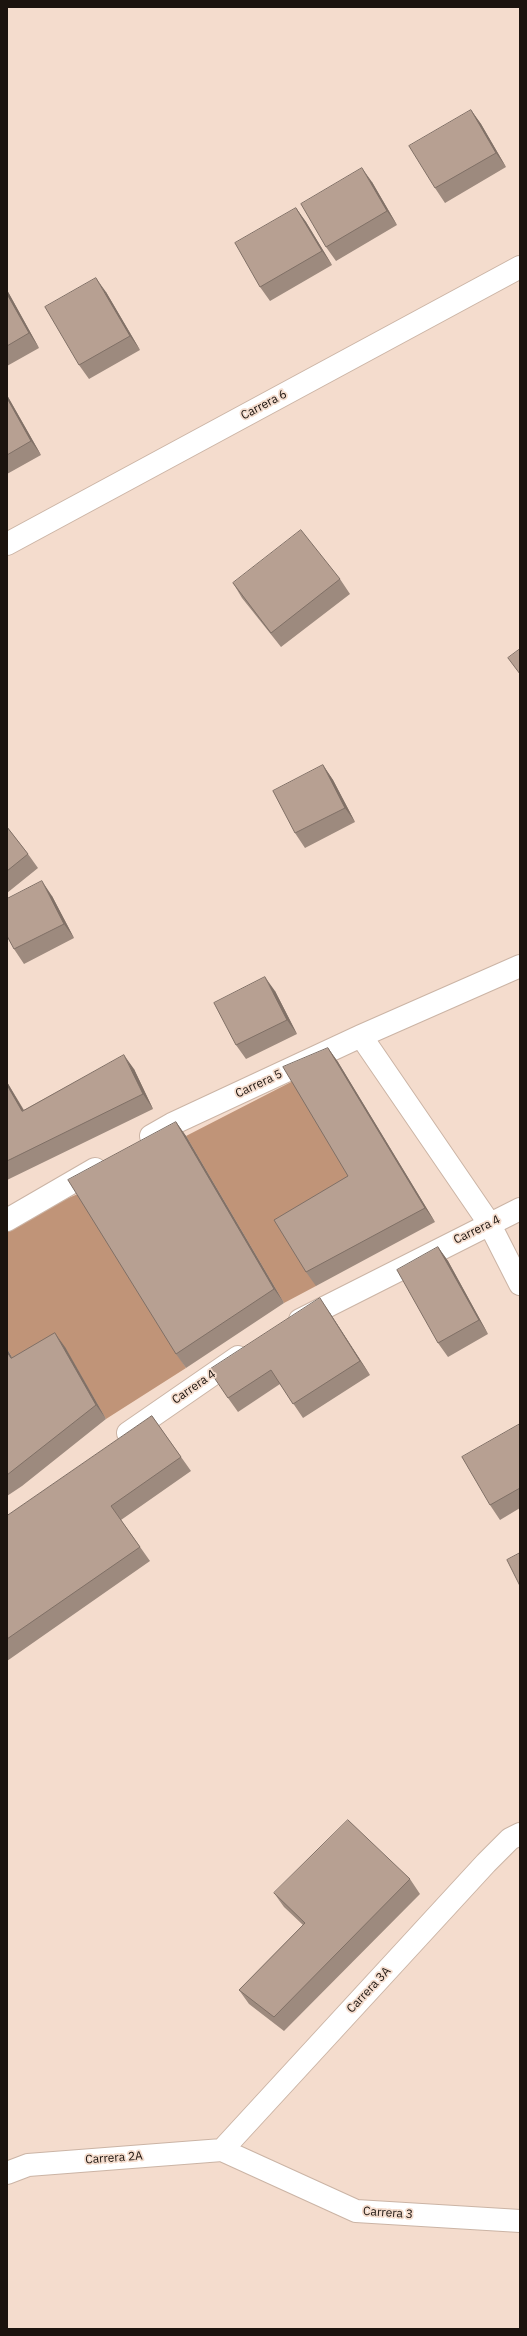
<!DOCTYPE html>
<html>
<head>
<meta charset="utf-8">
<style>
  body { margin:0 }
  #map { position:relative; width:527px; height:2336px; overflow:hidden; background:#f4dccd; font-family:"IBM Plex Sans",sans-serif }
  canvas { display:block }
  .frame { position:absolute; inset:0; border:8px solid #1b130e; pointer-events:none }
</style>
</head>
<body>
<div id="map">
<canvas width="527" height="2336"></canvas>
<div class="frame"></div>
</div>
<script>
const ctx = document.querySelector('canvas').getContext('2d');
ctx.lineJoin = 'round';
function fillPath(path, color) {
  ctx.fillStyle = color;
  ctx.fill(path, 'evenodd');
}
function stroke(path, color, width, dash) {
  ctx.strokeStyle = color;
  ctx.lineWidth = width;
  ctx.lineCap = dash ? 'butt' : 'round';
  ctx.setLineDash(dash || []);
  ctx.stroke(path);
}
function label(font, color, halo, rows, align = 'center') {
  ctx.font = font + ' "IBM Plex Sans",sans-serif';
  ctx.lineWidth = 3.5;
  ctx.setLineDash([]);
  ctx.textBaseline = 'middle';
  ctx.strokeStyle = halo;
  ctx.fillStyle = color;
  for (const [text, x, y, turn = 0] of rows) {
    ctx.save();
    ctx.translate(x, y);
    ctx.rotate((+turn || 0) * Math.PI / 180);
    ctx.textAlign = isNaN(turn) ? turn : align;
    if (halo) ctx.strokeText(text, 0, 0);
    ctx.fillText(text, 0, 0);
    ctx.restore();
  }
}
const forest = new Path2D(`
  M293 1081 358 1190 316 1286 284 1303 186 1136Z
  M78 1194 186 1368 106 1419 65 1348 21 1372 7 1349V1223Z`);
const minor = new Path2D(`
  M361 1036 489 1223 520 1284
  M151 1136 172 1124 361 1036 520 966
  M7 1220 95 1169
  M300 1320 520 1209
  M128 1433 238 1357
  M222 2150 486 1863 510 1839 520 1834
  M7 2173 28 2165 222 2150 356 2211 520 2221`);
const primary = new Path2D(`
  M7 544 520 267`);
const wall = new Path2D(`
  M471 110 481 124 506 167 445 203 435 188Z
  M372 182 397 225 336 261 326 247Z
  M296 208 306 222 332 265 270 301 260 287Z
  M7 290 39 348 7 366Z
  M106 292 140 350 89 379 79 365Z
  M7 395 41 455 7 474Z
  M340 579 350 594 281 647 242 598 233 583Z
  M323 765 333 780 355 822 305 848 295 833Z
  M7 827 28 854 38 868 7 893Z
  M52 896 74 938 24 964 14 949Z
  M275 991 297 1034 246 1059 236 1045Z
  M328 1048 338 1062 435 1222 316 1286 306 1272 348 1176Z
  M134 1069 153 1109 7 1180V1082L24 1110Z
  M176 1122 186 1136 284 1303 186 1368 176 1354Z
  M438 1247 448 1261 488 1334 448 1357 438 1343Z
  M330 1313 370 1375 303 1418 280 1384 238 1412 228 1398Z
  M65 1347 106 1419 22 1486 7 1496V1349L12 1357Z
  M152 1416 191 1471 121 1520 150 1561 7 1661V1516Z
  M520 1424V1508L500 1520 490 1505Z
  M410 1879 420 1894 284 2031 249 2004 239 1990 303 1925 284 1907 274 1893Z`);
const shadedWall = new Path2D(`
  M471 110 481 124 506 167 496 153Z
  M362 168 372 182 397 225 387 211Z
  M296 208 306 222 332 265 322 251Z
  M96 278 106 292 140 350 130 336Z
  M7 290 39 348 29 333 7 294Z
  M7 395 8 397 41 455 31 441 7 398Z
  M323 765 333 780 355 822 345 808Z
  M42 881 52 896 74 938 64 924Z
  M265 977 275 991 297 1034 287 1020Z
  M328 1048 338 1062 435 1222 425 1208Z
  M124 1055 134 1069 153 1109 143 1094Z
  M7 1082 32 1125 22 1111 7 1085Z
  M176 1122 186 1136 284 1303 274 1289Z
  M438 1247 448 1261 488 1334 479 1320Z
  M320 1298 330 1313 370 1375 360 1361Z
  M55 1333 65 1347 106 1419 96 1405Z
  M7 1349 20 1372 11 1358 7 1352Z`);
const building = new Path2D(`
  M471 110 496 153 435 188 409 146Z
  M362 168 387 211 326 247 301 204Z
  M296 208 322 251 260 287 235 243Z
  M96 278 130 336 79 365 45 307Z
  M7 294 29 333 7 346Z
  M7 398 31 441 7 455Z
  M301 530 340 579 271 633 233 583Z
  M520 649V674L508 658Z
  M323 765 345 808 295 833 273 791Z
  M7 827 28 854 7 871Z
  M42 881 64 924 14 949 7 936V899Z
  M265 977 287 1020 236 1045 214 1003Z
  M328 1048 425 1208 306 1272 274 1220 348 1176 283 1067Z
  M124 1055 143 1094 7 1161V1085L22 1111Z
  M176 1122 274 1289 176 1354 68 1180Z
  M438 1247 479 1320 438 1343 397 1270Z
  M320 1298 360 1361 293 1404 271 1370 228 1398 209 1370Z
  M55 1333 96 1405 7 1475V1352L11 1358Z
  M152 1416 181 1457 111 1506 140 1547 7 1639V1516Z
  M520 1424V1488L490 1505 462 1457Z
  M520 1553V1586L507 1560Z
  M348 1820 410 1879 274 2017 239 1990 305 1923 274 1893Z`);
const streetNames = [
  ["Carrera 6",264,405,-28],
  ["Carrera 5",259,1084,-25],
  ["Carrera 4",477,1230,-26],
  ["Carrera 4",194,1387,-35],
  ["Carrera 3A",369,1990,-47],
  ["Carrera 2A",114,2158,-4],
  ["Carrera 3",388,2213,4]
];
fillPath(forest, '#c09478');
stroke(minor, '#cbb4a5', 24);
stroke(primary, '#cbb4a5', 24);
stroke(minor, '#fff', 22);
stroke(primary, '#fff', 22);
fillPath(wall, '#9d8a7e');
fillPath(shadedWall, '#807066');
fillPath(building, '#b7a092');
stroke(building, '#807066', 1);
label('12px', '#1b130e', '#f4dccd', streetNames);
</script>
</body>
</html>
